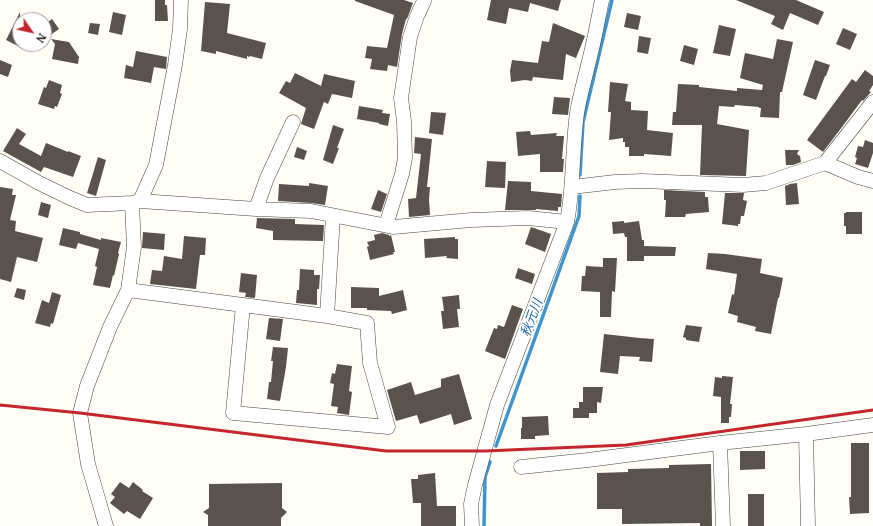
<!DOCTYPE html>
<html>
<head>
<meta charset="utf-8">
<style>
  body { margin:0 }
  #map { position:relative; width:873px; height:526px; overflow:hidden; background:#fffdf5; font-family:"PT Serif",serif }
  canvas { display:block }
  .north { position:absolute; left:12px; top:12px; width:40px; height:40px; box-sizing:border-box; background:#fff; border:1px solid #a0a0a0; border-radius:50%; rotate:124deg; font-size:11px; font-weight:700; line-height:16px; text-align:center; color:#111 }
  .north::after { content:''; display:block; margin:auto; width:14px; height:18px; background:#c4262e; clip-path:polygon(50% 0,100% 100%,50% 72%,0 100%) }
</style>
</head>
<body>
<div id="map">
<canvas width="873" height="526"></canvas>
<div class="north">N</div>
</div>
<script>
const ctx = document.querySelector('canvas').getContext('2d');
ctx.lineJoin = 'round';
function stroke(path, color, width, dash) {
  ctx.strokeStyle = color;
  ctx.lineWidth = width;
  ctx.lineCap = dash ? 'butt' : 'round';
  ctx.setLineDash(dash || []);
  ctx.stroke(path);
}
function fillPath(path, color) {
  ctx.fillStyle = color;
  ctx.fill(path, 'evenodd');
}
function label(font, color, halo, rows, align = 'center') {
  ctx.font = font + ' "PT Serif","Noto Sans JP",serif';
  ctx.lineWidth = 4;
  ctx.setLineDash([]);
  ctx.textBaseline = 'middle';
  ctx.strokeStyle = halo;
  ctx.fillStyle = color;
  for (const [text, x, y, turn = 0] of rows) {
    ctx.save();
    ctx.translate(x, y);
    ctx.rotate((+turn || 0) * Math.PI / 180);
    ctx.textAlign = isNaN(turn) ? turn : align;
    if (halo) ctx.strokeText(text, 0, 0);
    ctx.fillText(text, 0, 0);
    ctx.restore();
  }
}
const stream = new Path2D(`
  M580 175 583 122 612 0
  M496 446 579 216 580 196
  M484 526 485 477 490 462`);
const building = new Path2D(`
  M155 0H165V5H167L168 21H155Z
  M355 0H404L413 3 407 19H406L402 34 397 67 388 65 387 71 370 69 372 59 365 58 367 46 387 48 394 15 355 1Z
  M491 0H561L558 11 530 3 528 12 509 8 506 24 487 20Z
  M736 0H796L824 12 818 25 790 13 783 30 771 24 775 16Z
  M205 2 230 4 227 33 266 43 262 59 250 56 249 57 247 56V59L216 51V54L201 51Z
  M20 12V47L6 40Z
  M113 12 126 15 122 35 109 32Z
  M627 13 641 16 638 30 624 27Z
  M52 19 59 29 49 36 44 29V25Z
  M90 23 100 24 98 35 88 33Z
  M553 23 585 36 576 58 566 54 563 80 533 77 532 81 525 80 511 82 510 71 512 60 538 63 542 41 549 42Z
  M719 25 736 29 730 56 713 53Z
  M843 28 857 34 850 50 836 44Z
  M639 36 651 38 648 54 637 52Z
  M51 39 69 42 79 57 78 64 52 59 55 44Z
  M777 39 793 42 782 92H780L779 118 760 117 761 108H759V107L735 105 734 107 719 106 717 124 749 130 746 176 700 175 702 125H672L673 112H676L678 84 699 85V87L737 91V88L762 90 763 85 740 78 745 53 773 59Z
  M684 45 698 49 694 65 680 61Z
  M136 51 167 57 166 69 154 67 151 83 124 78 126 65 133 67Z
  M0 60 12 65 8 77 0 74Z
  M815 60 830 65 826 76H825L816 100 803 95Z
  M865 70 873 76V85L869 91 871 92 863 101 862 100 842 127 823 152 807 140 852 79 856 82Z
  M295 73 321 86 324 74 355 81 352 98 332 94 328 104 324 102 314 129 301 124 306 108 279 93 286 81 290 83Z
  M49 80 62 85 60 93 62 94 57 107 55 106 54 109 38 104 44 87 46 88Z
  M610 82 628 84 625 101 631 102V110L648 111 647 130 673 133 671 156 644 154V156H629V147H625V142H623V138L609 140 611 112H608Z
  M554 97 570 98 568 115 552 114Z
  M359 106 383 110 382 113 390 114 388 126 379 124V123L357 119Z
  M431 112 446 113 443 135 429 133Z
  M333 125 344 129 337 148H339L333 164 323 160Z
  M17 128 26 134 19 144 41 156 46 143 68 152V151L81 156 73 177 44 167 41 172 3 151Z
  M530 131 531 135 557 133 556 136H564L562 159H564L563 172H540V154L518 156 516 132Z
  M415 137 432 139 427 187H430L429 199 430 215 409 217 408 199 416 198 421 154 414 153Z
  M865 140 873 143V153L868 168 855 164 857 158 855 157 858 146 863 147Z
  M297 147 307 151 304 160 294 157Z
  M785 150H799L797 154 800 156 801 162 793 165H786Z
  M98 157 106 160 96 196 87 193Z
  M487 161 506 162 505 188 485 187Z
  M508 181 531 182V191L562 194 561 207H558V211L536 209V210H505Z
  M309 183 328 186 325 205 311 203 278 201 279 184 309 186Z
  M797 183 799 204 786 205 785 186 790 184Z
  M0 187 13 189 12 195H16L10 220 16 221 15 231 43 238 37 262 17 257 11 282 0 279Z
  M378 190 387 194 381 212 371 209Z
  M664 190 705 192V197H708L709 212 686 214 685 217H665L666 200H664Z
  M725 193H744L743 200 747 201 744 216H741L740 224H738V226L722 224Z
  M41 202 51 205 48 218 38 215Z
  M846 212H862V234H846V226H844V213H846Z
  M257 218 295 219V224L324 225 323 241 273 240V231L256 228Z
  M624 221V223L639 221 642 240H644V246L676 247 675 256H644V261H627V237H625L624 233 613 234 612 222Z
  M531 227 551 234 545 252 525 244Z
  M63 228 80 232V234L101 240V238L121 242 118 253 119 254 114 276 113 275 110 288 93 285 97 267 95 266 99 249 78 243 76 249 59 245Z
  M143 232 165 234 164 250 142 248Z
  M382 233 389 235V236L391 235 395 252H393L394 254 370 260 367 247 369 246 367 242 375 240 374 235Z
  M184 236 206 238 205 255H200L196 289 150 284 152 270 162 271 164 256 182 259Z
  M455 237V239H458V259L446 258 447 256 425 258 424 239Z
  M708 253 725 254 762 259 760 273 783 278 779 298H778L771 334 755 331 756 327 737 322 738 316 728 313 732 294 734 295 737 274 706 269Z
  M603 258H617L615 292 612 291 611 317H600V292L581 291 582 276H585L586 266 603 267Z
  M518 268 535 274 532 284 515 278Z
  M300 269 314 270V275H320L319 289H317V305L296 303 297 290H299Z
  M241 273 257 275 255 298 245 297 246 293 239 292Z
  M351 287 379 288V296L403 290 407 310 392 314 391 311 367 310V308H351Z
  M17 288 26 290 24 300 14 297Z
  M52 292 61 295 53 324 51 323 50 327 35 323 42 300 49 303Z
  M459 295 460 309H457L459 327 443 329 441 311H444L442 297Z
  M512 305 523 309 505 359 485 351 494 328 497 329 498 325 504 327Z
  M269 318 283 319 280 341 266 339Z
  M686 325 702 327 699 342 686 340V338L683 337Z
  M604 334 640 338 654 339 652 362 639 361 640 357 620 356 618 374 600 372Z
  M273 347 288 348 286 367 280 401 267 399 269 382H271L273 361H271Z
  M337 364 352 366 349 391 352 392 349 415 337 413 338 407 331 406 334 384 330 383 332 373 335 374Z
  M459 374 472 419 454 425 451 414 420 424 417 415 396 421 387 390 411 382 415 395 441 387V379Z
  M722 376 733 377 730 404H732L731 417H729V423H721V397L713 396 715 377 722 378Z
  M583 387H603L601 403 597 402V413H589V418H573V408H579V402H583Z
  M548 416 549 435 535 436V439H521V428H522V417Z
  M851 443H869V513L850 514 849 497H851Z
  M740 451H765V469L740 470Z
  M711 464 712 526H700V523L622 524V509H597V473L628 472V469L669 468V465Z
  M435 473 437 506H456V526H421V503H413L411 479H418V475Z
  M120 482 129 488 133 482 143 490 142 491 153 498 140 519 127 511 124 514 110 503 115 497 111 494Z
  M282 483V508L287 512 281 518V526H208V515L203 512 209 508V484Z
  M748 494H764V526H748Z`);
const street = new Path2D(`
  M0 161 39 183 70 198 87 205 132 203 140 201 256 209 311 211 393 227 471 220 528 218 567 222
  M825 163 858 177 873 181
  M572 187 615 182 642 181 743 185 766 183 825 163 873 102
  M140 201 156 165 175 65 180 29 181 0
  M256 209 267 178 293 122
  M386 225 402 174 405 158 404 121 401 98 410 37 417 16 424 1
  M128 290 243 305 327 316 367 323 370 363 388 427 233 413 243 305
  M327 316 333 216
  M806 434 808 526
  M720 443 723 526
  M521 467 588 460 720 443 806 434 873 425
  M106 526 88 464 80 413 87 386 110 327 128 290 134 247 132 203
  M472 526 471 504 475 485 497 405 567 222C574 186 572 149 577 113 580 94 586 75 590 57 595 38 598 19 602 0`);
const rail = new Path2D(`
  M0 405 80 413 386 451H485L626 445 873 410`);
const waterNames = [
  ["秋元川",532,318,-70]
];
stroke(stream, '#3f96cf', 3.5);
fillPath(building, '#5a524d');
stroke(street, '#444', 15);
stroke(street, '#fff', 14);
stroke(rail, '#c4262e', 3);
label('italic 13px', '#1768a6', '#fff', waterNames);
</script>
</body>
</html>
